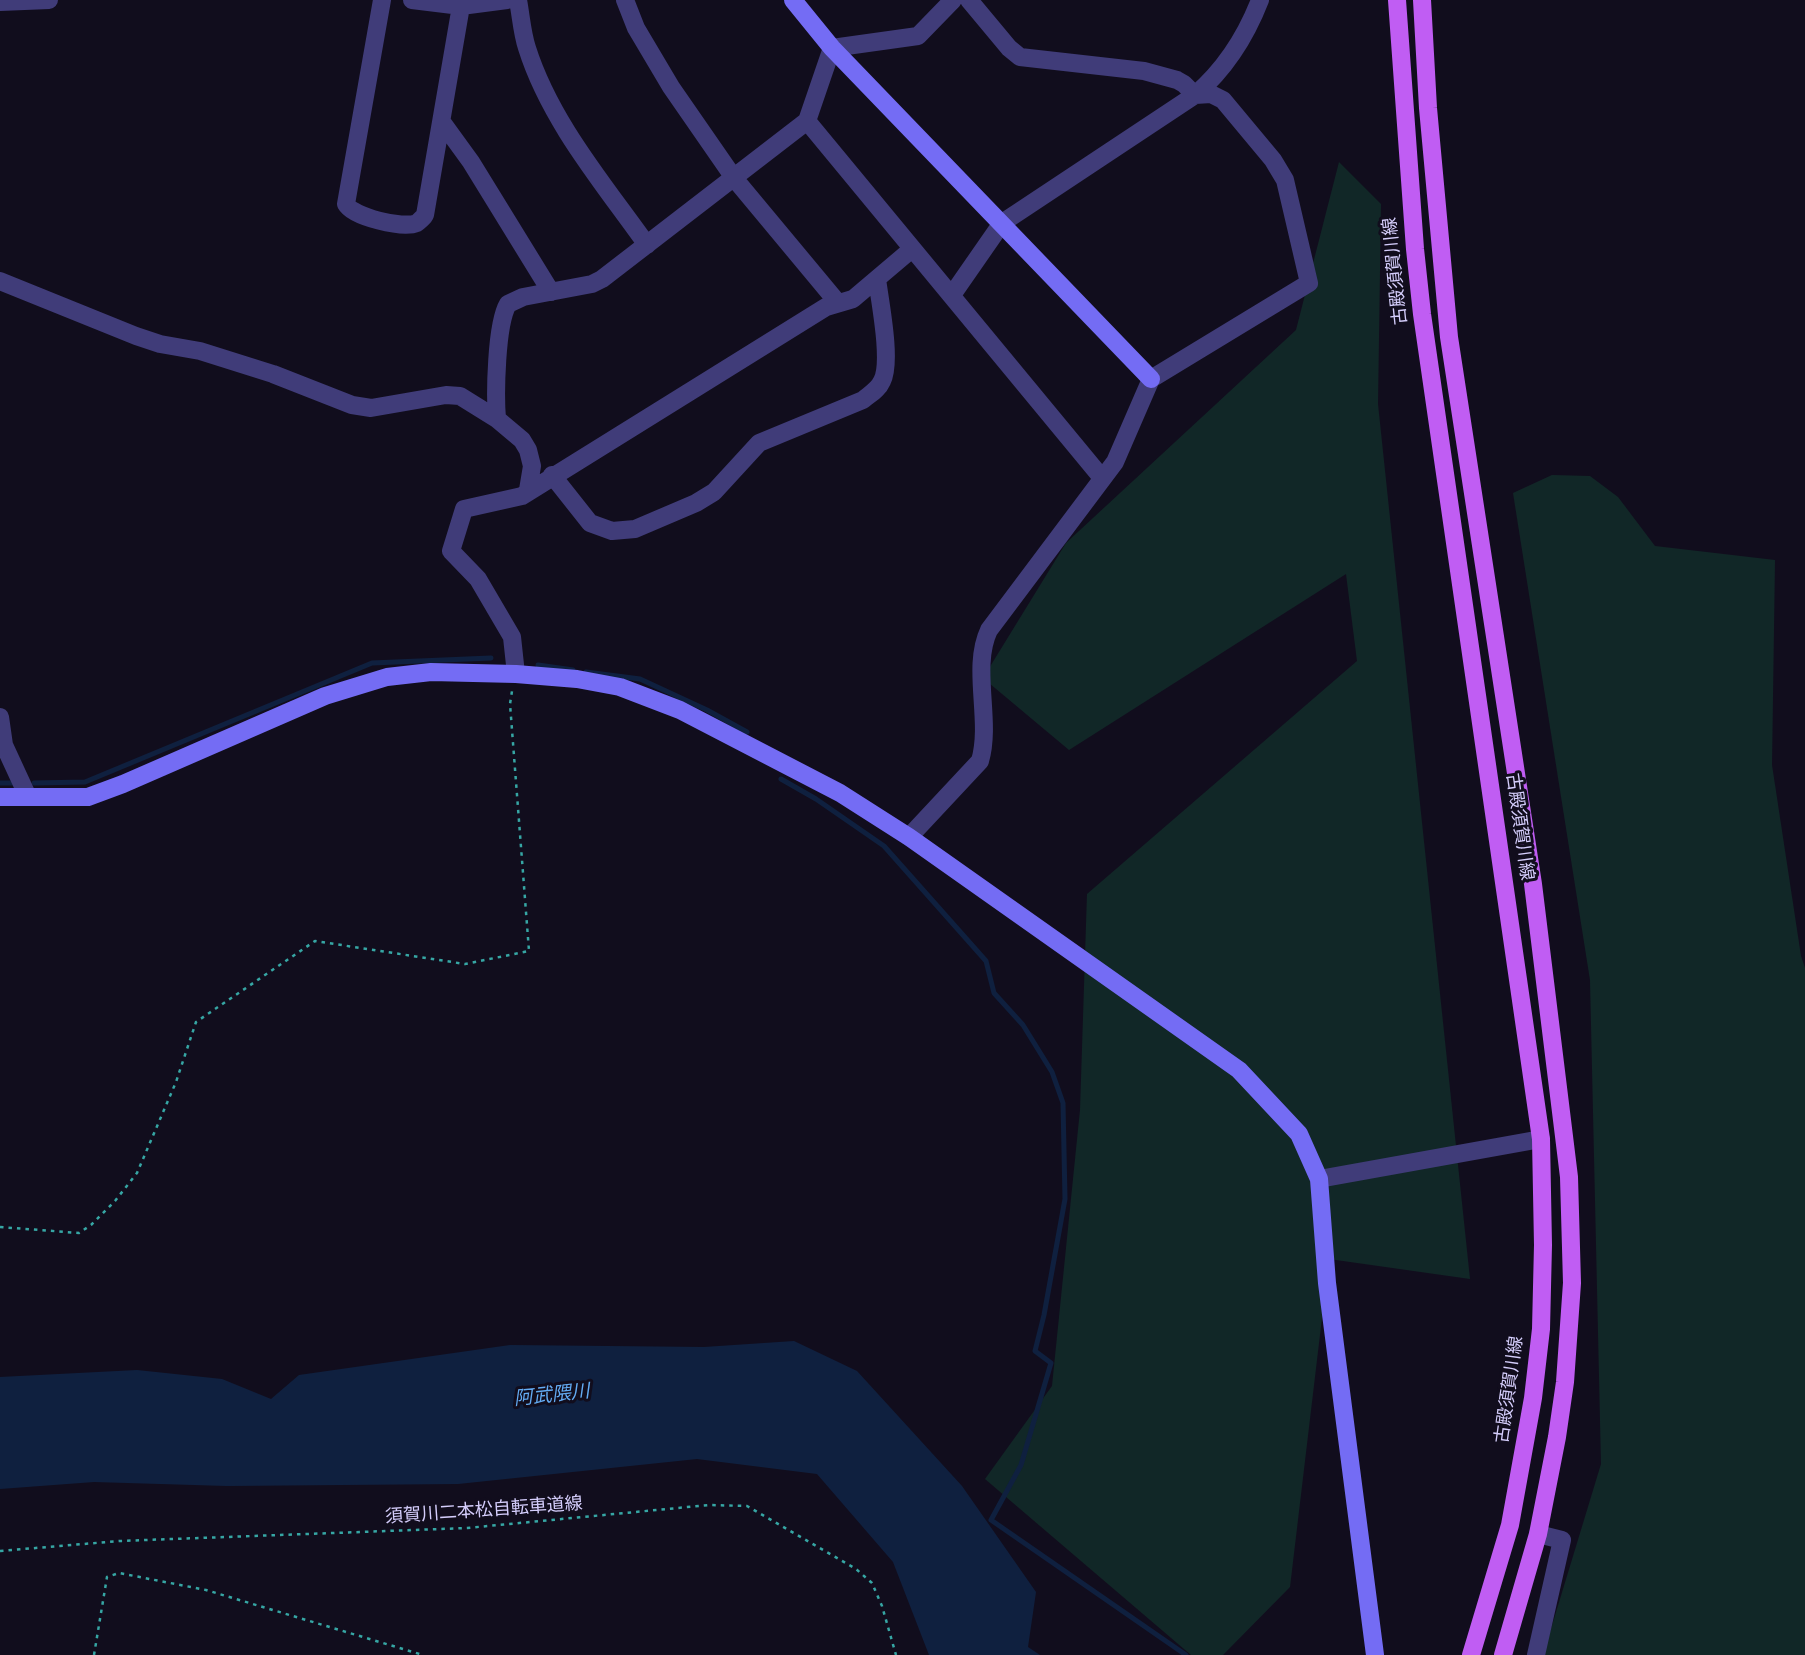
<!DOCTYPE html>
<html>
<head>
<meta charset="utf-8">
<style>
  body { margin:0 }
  canvas { display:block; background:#110d1d }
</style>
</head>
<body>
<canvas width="1805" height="1655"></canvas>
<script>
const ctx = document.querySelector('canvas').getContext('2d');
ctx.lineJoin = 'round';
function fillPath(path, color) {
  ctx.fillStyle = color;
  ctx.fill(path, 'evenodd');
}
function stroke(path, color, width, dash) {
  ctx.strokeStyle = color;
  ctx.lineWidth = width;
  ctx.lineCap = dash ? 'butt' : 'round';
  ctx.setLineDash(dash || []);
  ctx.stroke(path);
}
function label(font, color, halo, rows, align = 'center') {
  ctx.font = font + ' Overpass,"Noto Sans JP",sans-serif';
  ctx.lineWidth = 6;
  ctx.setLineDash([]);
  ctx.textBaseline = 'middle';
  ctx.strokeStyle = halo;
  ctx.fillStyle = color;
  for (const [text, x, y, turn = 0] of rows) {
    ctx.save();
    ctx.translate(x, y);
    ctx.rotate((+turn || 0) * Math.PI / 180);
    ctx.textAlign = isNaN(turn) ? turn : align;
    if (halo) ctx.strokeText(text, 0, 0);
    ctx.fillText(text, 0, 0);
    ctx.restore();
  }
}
const green = new Path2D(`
  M1339 162 1381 204 1378 404 1470 1279 1329 1259 1290 1587 1223 1655H1191L985 1479 1052 1386 1080 1110 1087 894 1357 661 1346 574 1069 750 983 678 1066 543 1296 330Z
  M1552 475 1590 476 1618 497 1655 546 1775 560 1772 765 1801 956 1805 968V1655H1543L1601 1464 1590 980 1513 493Z`);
const water = new Path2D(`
  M794 1341 857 1371 962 1486 1036 1592 1028 1647 1040 1655H929L893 1562 817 1474 697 1459 458 1484 227 1486 94 1482 0 1489V1377L137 1370 222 1379 271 1399 299 1375 510 1345 704 1347Z`);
const stream = new Path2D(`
  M538 665 573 670
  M586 672 640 679 707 710 747 732
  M781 779 816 799 884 846 986 961 994 993 1023 1025 1052 1072 1063 1103 1065 1199 1044 1315 1035 1351 1051 1363 1021 1465 991 1520 1186 1655
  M0 783H13
  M34 783 85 782 372 663 491 658`);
const path = new Path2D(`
  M0 1227 79 1233 91 1225 115 1201 137 1173 176 1082 196 1022 315 941 465 964 529 951 510 704 512 691
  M0 1551 119 1541 467 1528 709 1505 747 1506 856 1569 872 1583 882 1606 896 1655
  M94 1655 107 1577 119 1573 206 1590 423 1655`);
const street = new Path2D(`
  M382 0 346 204C353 217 403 229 417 223 418 222 425 216 425 215L461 6
  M412 0 461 6 507 0
  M518 0C521 16 522 33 527 48 550 121 603 183 647 245
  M625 0 636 28 671 87 734 178 838 303
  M0 2 49 0
  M807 121 1102 478
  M442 122 471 162 551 292
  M0 281 136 336 160 344 200 351 273 374 352 405 371 408 446 395 460 396 497 419 522 440 528 450 532 466 528 490
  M952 295 1002 223 1195 95C1224 70 1246 36 1260 0
  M497 419C495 395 496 324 508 304L523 297 592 284 602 279 807 121 832 48 918 36 953 0
  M552 475 590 523 612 531 635 529 696 503 714 492 759 443 863 400C870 394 878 390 882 381 892 362 880 302 877 279
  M516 674 512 637 478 579 451 551 464 509 522 496 826 307 853 299 912 249
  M0 717 4 745 28 797
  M909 837 980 761C992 720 971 668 989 630L1115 462 1151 379 1309 283 1285 180 1273 160 1223 100 1211 94 1195 95 1184 84 1177 80 1144 71 1020 57 1009 48 969 0
  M1319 1179 1541 1139
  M1536 1655 1562 1540 1538 1534`);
const secondary = new Path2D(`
  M793 0 832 48 1151 379
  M0 797H88L123 784 325 696 387 677 431 672 516 674 577 679 620 687 680 710 840 793 909 837 1239 1070 1299 1134 1319 1179 1327 1283 1375 1655`);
const primary = new Path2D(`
  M1397 0 1415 249 1422 314 1541 1139 1543 1245 1541 1329 1533 1398 1510 1525 1471 1655
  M1422 0 1428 108 1449 337 1533 884 1569 1177 1572 1283 1565 1382 1557 1437 1538 1534 1503 1655`);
const streetNames = [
  ["古殿須賀川線",1397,271,-96],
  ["古殿須賀川線",1518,827,82],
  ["古殿須賀川線",1511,1390,-82],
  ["須賀川二本松自転車道線",484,1512,-4]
];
const waterNames = [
  ["阿武隈川",552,1397,-6]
];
fillPath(green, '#112727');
fillPath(water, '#0f203f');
stroke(stream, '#0f203f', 5);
stroke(path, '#36a6a4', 2.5, [3.5, 5]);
stroke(street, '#403c79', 18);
stroke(secondary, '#746cf4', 18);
stroke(primary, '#c05df3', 18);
label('18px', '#d4cdfb', '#110d1d', streetNames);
label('italic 19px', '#63abf3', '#110d1d', waterNames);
</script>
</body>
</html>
